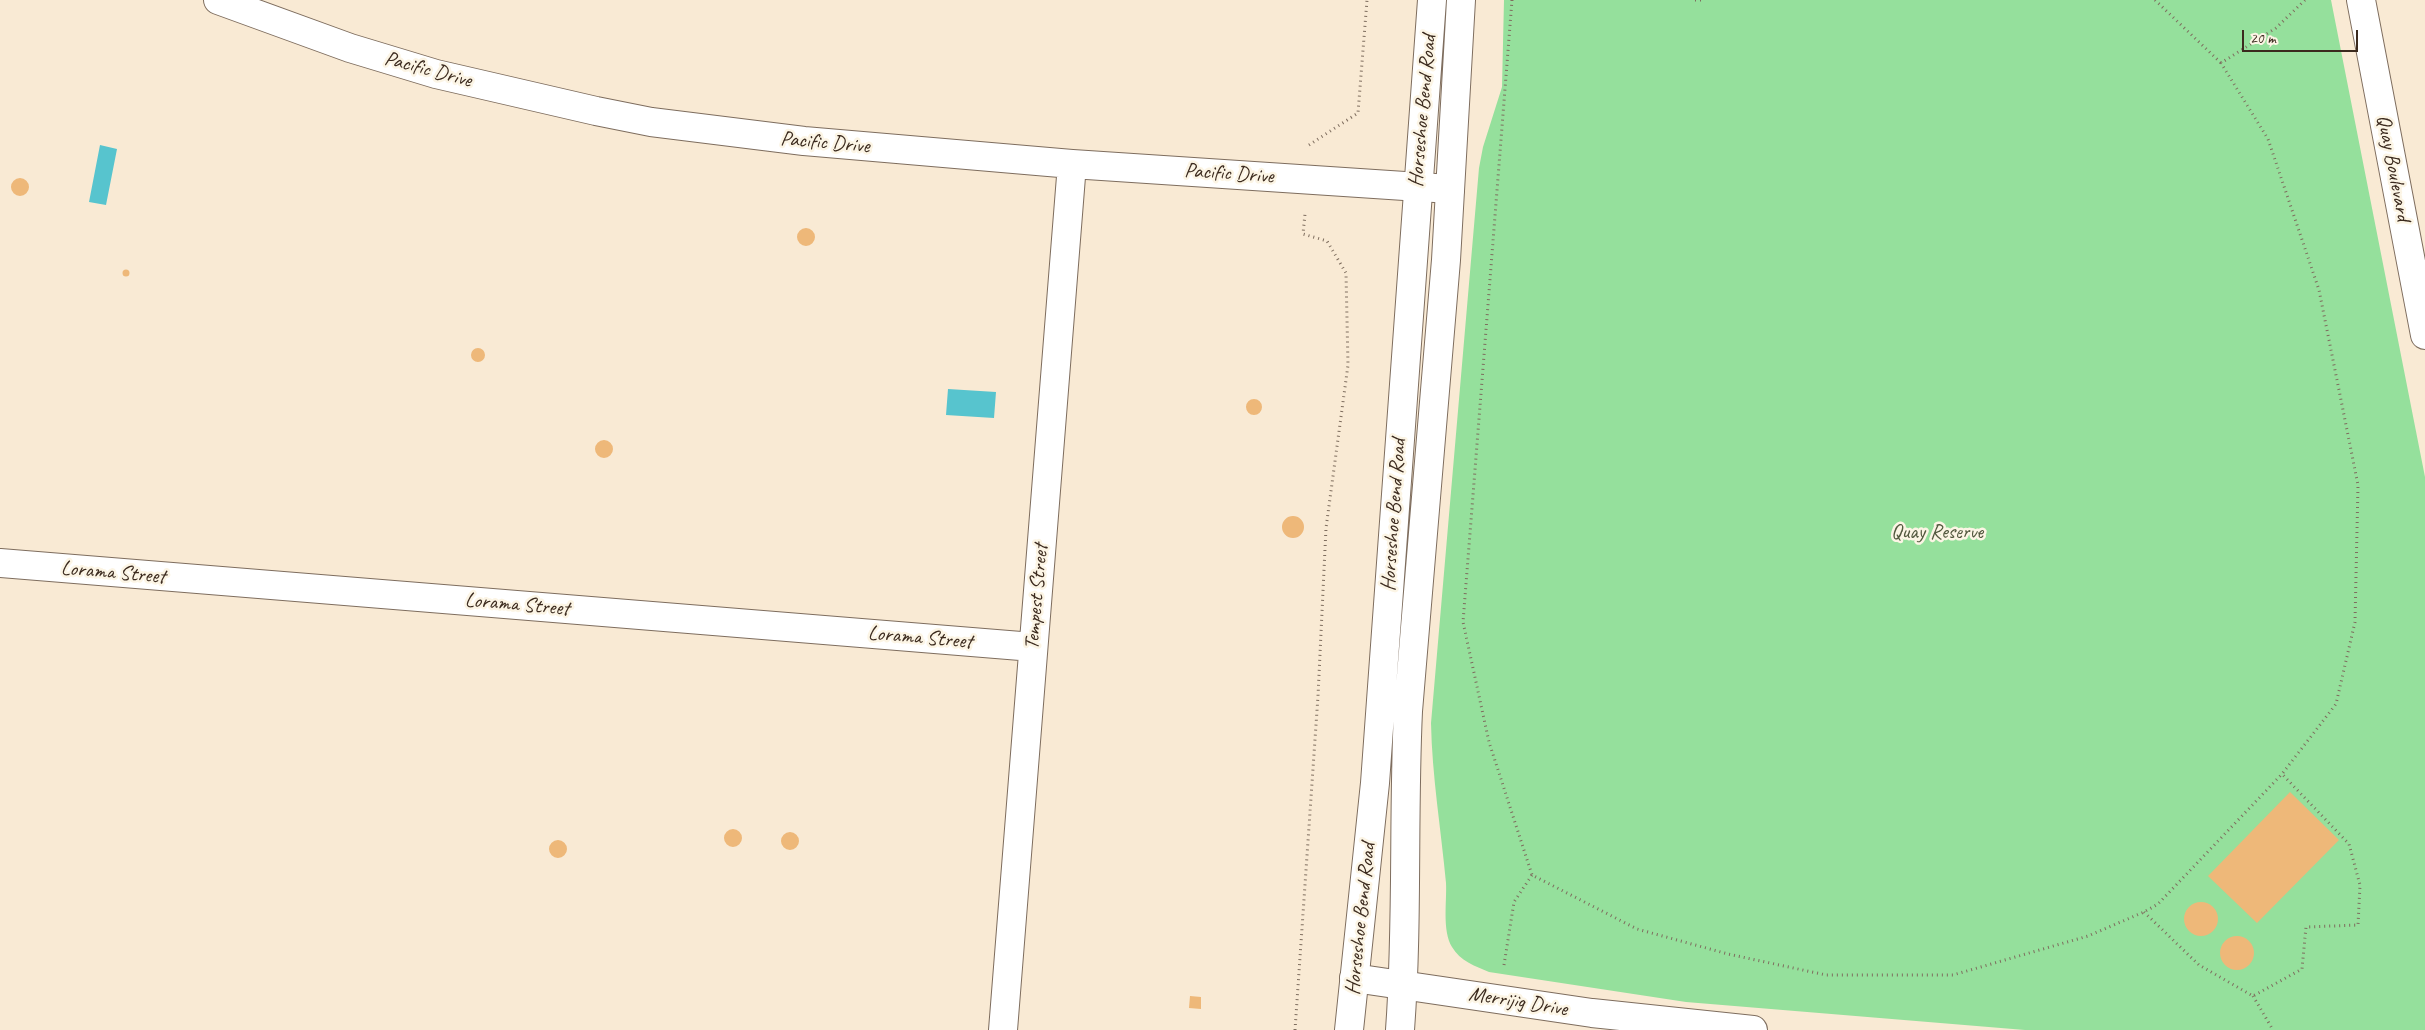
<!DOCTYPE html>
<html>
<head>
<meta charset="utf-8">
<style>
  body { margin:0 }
  #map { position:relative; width:2425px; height:1030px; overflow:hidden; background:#f9ead4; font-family:Caveat,sans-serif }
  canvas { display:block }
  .scale { position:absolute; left:2242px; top:30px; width:116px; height:22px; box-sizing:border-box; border:2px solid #3b2a1e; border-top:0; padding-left:6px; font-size:15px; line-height:18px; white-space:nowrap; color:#3b2a1e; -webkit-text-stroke:4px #fcf5e5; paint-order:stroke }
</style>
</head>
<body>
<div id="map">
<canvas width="2425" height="1030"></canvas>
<div class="scale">20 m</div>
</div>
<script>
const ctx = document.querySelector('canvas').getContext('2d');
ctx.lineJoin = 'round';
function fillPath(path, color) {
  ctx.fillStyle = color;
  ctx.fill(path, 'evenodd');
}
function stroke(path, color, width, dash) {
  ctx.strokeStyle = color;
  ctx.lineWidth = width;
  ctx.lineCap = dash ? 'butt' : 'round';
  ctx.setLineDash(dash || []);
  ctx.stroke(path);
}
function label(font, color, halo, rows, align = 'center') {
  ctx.font = font + ' Caveat,sans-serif';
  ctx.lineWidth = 5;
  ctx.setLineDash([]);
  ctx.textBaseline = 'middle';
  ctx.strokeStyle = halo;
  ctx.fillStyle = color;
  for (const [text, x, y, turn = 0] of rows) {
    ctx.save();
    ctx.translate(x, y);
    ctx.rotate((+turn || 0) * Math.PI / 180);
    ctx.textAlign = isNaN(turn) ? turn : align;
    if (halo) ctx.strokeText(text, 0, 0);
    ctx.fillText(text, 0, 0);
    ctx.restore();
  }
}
const green = new Path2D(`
  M1504 0H2331L2425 477V1030H2025L1686 1002 1489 972C1475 966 1460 961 1452 947 1442 930 1447 902 1446 883 1441 829 1432 776 1431 723L1479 168 1483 147 1502 87Z`);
const water = new Path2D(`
  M100 145 117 149 106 205 89 202Z
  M948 389 996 392 994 418 946 415Z`);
const building = new Path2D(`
  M11 187a9 9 0 1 1 18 0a9 9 0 1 1-18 0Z
  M797 237a9 9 0 1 1 18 0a9 9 0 1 1-18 0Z
  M122.5 273a3.5 3.5 0 1 1 7 0a3.5 3.5 0 1 1-7 0Z
  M471 355a7 7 0 1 1 14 0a7 7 0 1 1-14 0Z
  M1246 407a8 8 0 1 1 16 0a8 8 0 1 1-16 0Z
  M595 449a9 9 0 1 1 18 0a9 9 0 1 1-18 0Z
  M1282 527a11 11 0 1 1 22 0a11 11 0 1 1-22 0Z
  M2290 792 2339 840 2257 923 2208 876Z
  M724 838a9 9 0 1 1 18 0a9 9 0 1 1-18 0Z
  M781 841a9 9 0 1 1 18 0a9 9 0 1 1-18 0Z
  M549 849a9 9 0 1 1 18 0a9 9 0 1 1-18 0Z
  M2184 919a17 17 0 1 1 34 0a17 17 0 1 1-34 0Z
  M2220 953a17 17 0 1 1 34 0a17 17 0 1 1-34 0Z
  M1190 996 1201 997V1009L1189 1008Z`);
const path = new Path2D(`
  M1512 0 1463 622 1489 742 1532 875 1637 929 1728 954 1826 975H1953L2088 936 2144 912 2158 904 2282 774 2336 704 2355 622 2358 485 2319 290 2268 139 2221 63 2276 28 2305 0
  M1695 0H1702
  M2155 0 2221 63
  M1309 145 1358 113 1367 0
  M2144 912 2199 965 2253 996 2302 969 2306 927 2358 925 2360 885 2349 844 2282 774
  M1504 965 1514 902 1532 875
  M2253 996 2273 1030
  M1295 1030 1318 696 1326 528 1348 365 1346 273 1327 241 1303 234 1305 214`);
const minor = new Path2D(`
  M218 0 350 48 436 74 596 111 651 122 804 141 1072 164 1450 189
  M2361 0 2425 335
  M0 563 1033 647
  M1354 978 1592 1013 1753 1030
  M1003 1030 1072 164`);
const tertiary = new Path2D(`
  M1349 1030 1375 783 1432 0
  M1400 1030C1408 924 1403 817 1408 711L1446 260 1461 0`);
const streetNames = [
  ["Pacific Drive",428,70,15],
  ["Horseshoe Bend Road",1423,111,-85],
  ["Pacific Drive",825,143,5],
  ["Quay Boulevard",2393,168,79],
  ["Pacific Drive",1229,174,4],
  ["Horseshoe Bend Road",1394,515,-86],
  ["Lorama Street",113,573,5],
  ["Tempest Street",1037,597,-85],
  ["Lorama Street",517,605,5],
  ["Lorama Street",920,638,5],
  ["Horseshoe Bend Road",1361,919,-84],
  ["Merrijig Drive",1518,1002,9]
];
const parkNames = [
  ["Quay Reserve",1937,532]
];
fillPath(green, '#95e09c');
fillPath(water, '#57c4ce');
fillPath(building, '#eeb879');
stroke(minor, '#7e6d5e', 30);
stroke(tertiary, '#7e6d5e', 30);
stroke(path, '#7e6d5e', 3, [1, 4]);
stroke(minor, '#fff', 28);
stroke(tertiary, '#fff', 28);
label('21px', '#3b2a1e', '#fcf5e5', streetNames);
label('21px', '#52583e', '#fcf5e5', parkNames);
</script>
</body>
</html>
